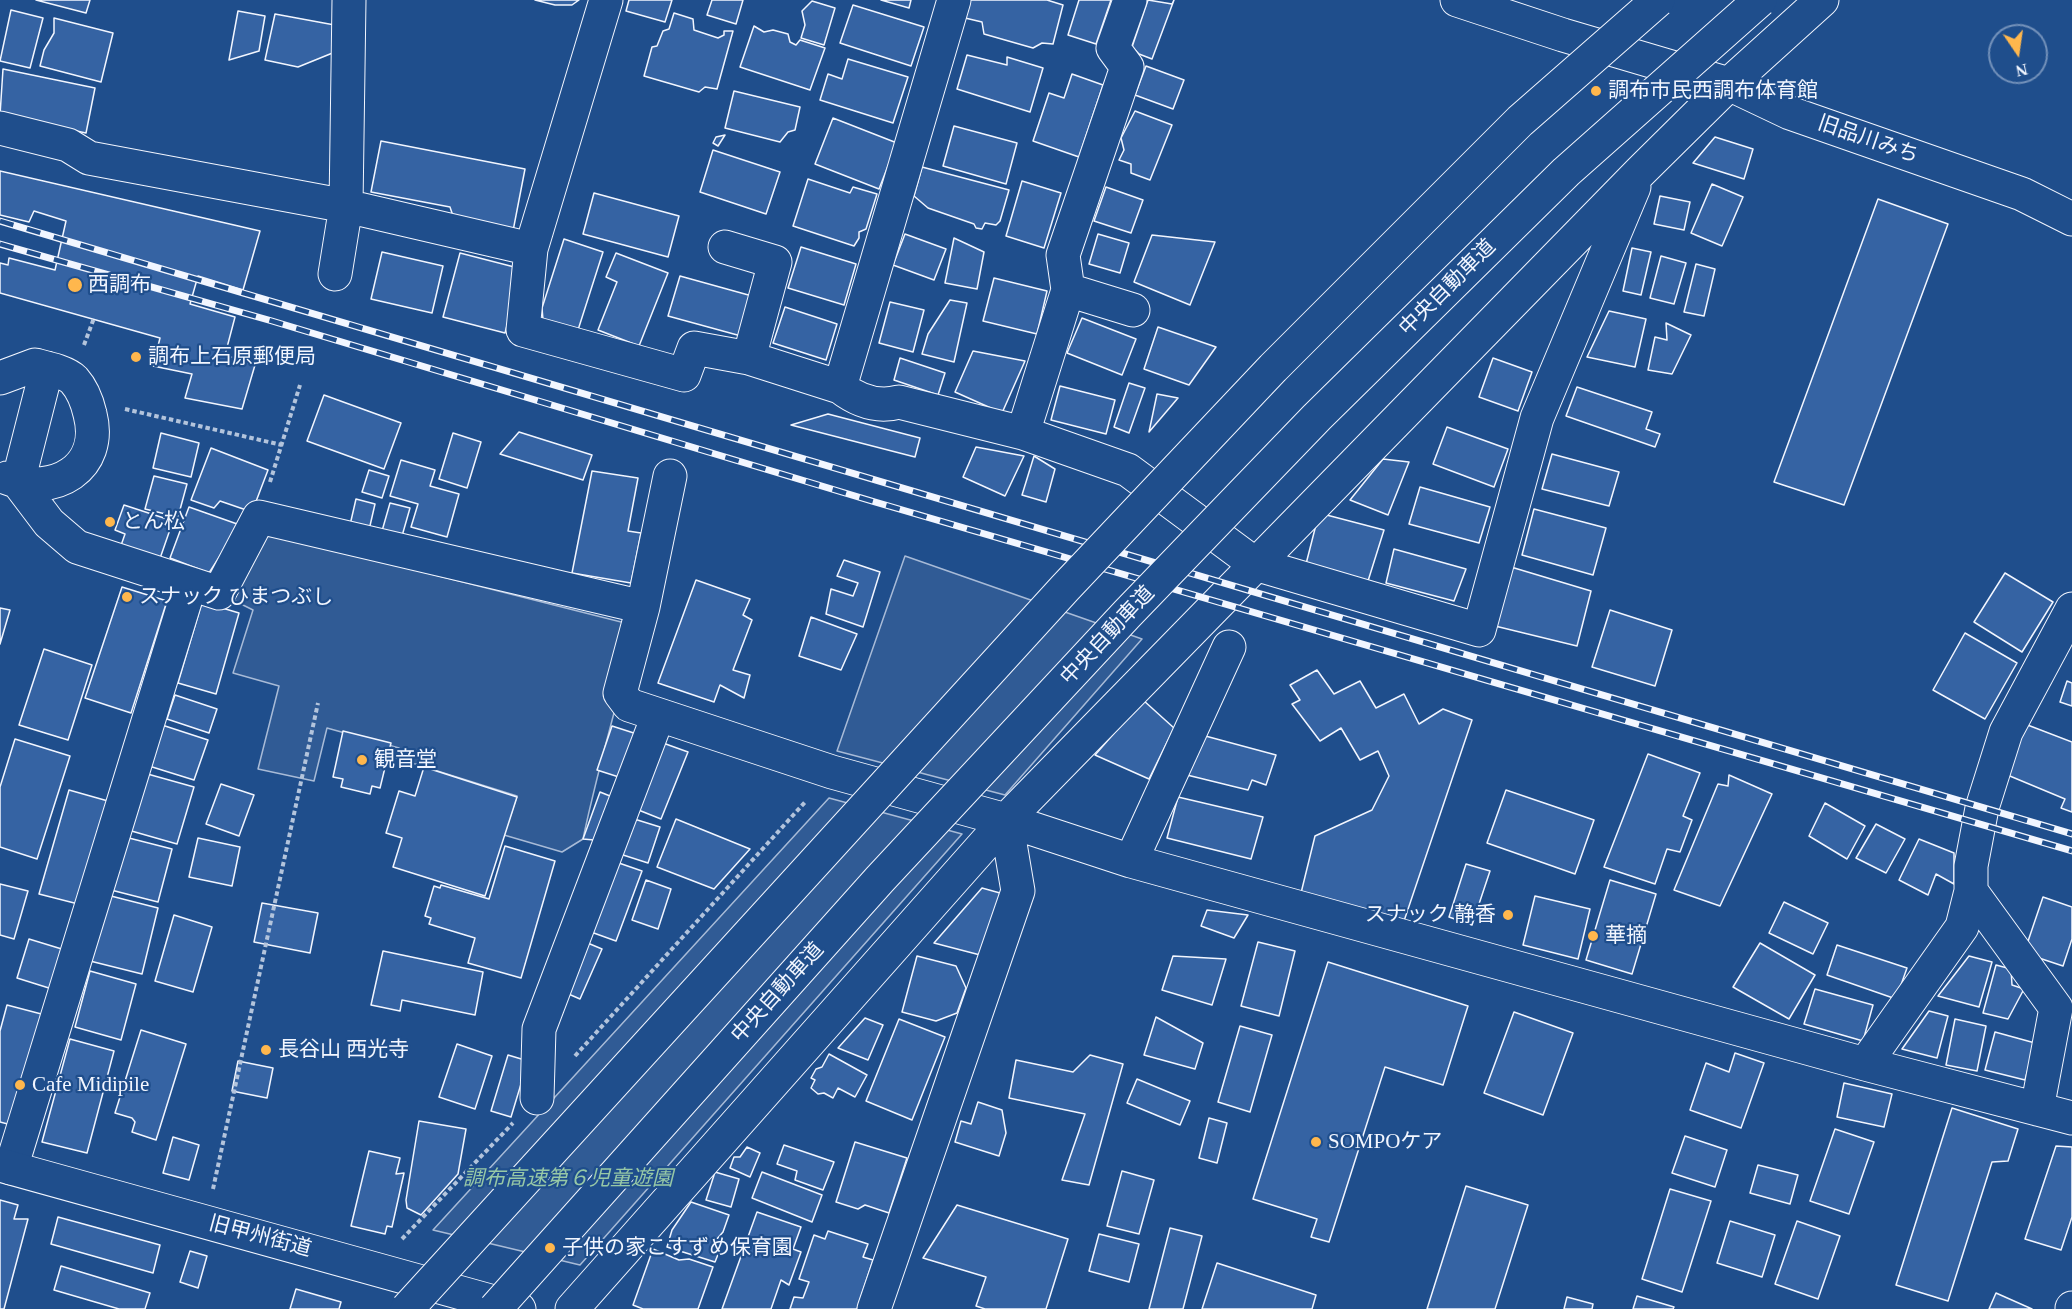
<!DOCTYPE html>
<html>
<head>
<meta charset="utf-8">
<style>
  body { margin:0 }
  #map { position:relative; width:2072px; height:1309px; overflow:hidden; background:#1f4e8c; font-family:"Times New Roman",serif }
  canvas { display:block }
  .north { position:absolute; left:1988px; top:24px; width:60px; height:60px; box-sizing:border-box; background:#1f4e8c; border:2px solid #7391ba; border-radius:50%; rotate:167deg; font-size:16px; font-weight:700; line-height:24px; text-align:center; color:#f2f6ff }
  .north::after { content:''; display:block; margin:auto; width:21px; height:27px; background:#ffb74d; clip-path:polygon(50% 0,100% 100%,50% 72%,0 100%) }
</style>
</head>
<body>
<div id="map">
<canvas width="2072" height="1309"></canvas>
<div class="north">N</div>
</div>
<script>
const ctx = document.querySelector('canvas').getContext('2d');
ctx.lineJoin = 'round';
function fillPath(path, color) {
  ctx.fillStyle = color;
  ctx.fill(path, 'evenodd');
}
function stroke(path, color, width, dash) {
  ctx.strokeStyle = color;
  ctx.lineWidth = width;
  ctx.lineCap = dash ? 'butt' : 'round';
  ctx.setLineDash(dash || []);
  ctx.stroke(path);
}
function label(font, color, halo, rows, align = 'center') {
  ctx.font = font + ' "Times New Roman","Noto Sans JP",serif';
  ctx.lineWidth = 4.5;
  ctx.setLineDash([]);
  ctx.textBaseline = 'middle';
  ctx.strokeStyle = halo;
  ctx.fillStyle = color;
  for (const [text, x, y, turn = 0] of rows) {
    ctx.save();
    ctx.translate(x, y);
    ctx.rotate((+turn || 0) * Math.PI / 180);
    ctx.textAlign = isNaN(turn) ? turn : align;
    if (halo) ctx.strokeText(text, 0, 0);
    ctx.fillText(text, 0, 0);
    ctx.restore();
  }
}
const green = new Path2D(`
  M253 529 637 626C619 697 598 767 583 839L562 852 504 835 517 796 396 758 399 748 327 728 314 781 258 769 279 686 233 673 253 610 219 593Z
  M905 556 1142 639 1005 795 837 751Z
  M829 798 962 834 580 1265 433 1230Z`);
const building = new Path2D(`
  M36 0H90L86 13Z
  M535 0H579L572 5H555Z
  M629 0H672L665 22 626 11Z
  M712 0H743L736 24 707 15Z
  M881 0H911L909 8Z
  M969 0H1047L1063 5 1053 44 1042 43 1033 48 984 34 982 22 965 18Z
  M1079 0H1111L1096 44 1068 35Z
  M1148 0 1172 4 1174 0 1152 59 1139 54 1132 47Z
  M812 1 835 8 824 45 801 38 805 25 802 11Z
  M853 5 924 27 911 66 840 43Z
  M11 10 43 18 30 68 0 61Z
  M238 11 265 16 259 51 229 60Z
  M674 13 693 19 694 30 718 38 724 35V31H733L717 89 705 87 699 92 644 76 652 47 657 46 663 31 669 29Z
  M275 14 340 26 335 52 298 67 265 60Z
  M54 18 113 33 101 82 40 66 44 50 54 33Z
  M754 26 764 32 773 30 788 34 790 42 796 45 800 40 825 48 810 90 740 67Z
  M967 55 1007 65V57L1043 68 1030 112 957 89Z
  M848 59 908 77 893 123 820 100 828 74 842 79Z
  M1146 66 1184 80 1173 109 1135 95Z
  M3 69 95 88 86 133 0 115Z
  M1072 74 1103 85 1079 157 1033 141 1049 93 1064 98Z
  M734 91 800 107 795 130 788 132 780 142 725 128Z
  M1135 111 1172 125 1150 180 1131 173V164L1119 160 1124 150 1121 138Z
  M833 118 897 143 879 189 815 164Z
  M954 126 1017 143 1006 184 943 166Z
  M725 135 718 146 713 143 716 137Z
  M1715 137 1753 149 1744 179 1693 163Z
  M381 141 525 169 513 231 454 219 450 207 371 192Z
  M713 150 780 172 766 214 700 192Z
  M922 167 1009 190 1000 221 996 225 985 223 982 229 976 228 974 224 928 208 914 196Z
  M0 171 260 231 243 290 198 276 190 304 235 317 225 355 255 365 242 409 185 398 192 374 153 366 160 338 0 293V263L8 265 9 258 55 270 66 221 34 211 29 222 0 215Z
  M808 179 850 193 853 187 877 194 866 229 859 232V238L854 246 793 226Z
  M1022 181 1061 193 1044 248 1006 236Z
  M1712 184 1743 197 1722 246 1691 233Z
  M1106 187 1143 200 1131 233 1094 221Z
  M594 193 679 216 668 257 583 234Z
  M1660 196 1690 202 1684 230 1654 224Z
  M1878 199 1948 224 1844 505 1774 482Z
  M905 234 946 249 934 280 893 265Z
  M1098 234 1129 243 1120 273 1089 264Z
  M1152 235 1215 242 1190 305 1134 282Z
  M954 238 984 252 977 289 945 283Z
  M564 239 603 252 578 330 544 332 542 308Z
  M801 247 856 264 844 305 788 288Z
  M1632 248 1651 252 1641 295 1623 291Z
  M382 252 443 266 432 313 371 299Z
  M460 253 522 269 505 333 443 317Z
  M616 253 668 273 639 346 598 330 617 282 606 277Z
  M1661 256 1686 263 1674 304 1650 298Z
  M1696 264 1715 269 1704 316 1684 312Z
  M680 276 752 296 741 336 668 316Z
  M994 278 1047 291 1037 334 983 321Z
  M950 300 967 303 954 362 922 354 928 334Z
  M890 302 924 310 913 352 879 343Z
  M785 307 837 324 826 360 773 343Z
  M1609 311 1646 319 1635 367 1587 357Z
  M1082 318 1136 339 1122 375 1067 353Z
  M1666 323 1691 335 1672 374 1648 370 1655 337 1667 340Z
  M1158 327 1216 347 1189 385 1144 369Z
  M973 351 1025 361 1002 413 955 392Z
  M900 358 945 373 938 395 894 380Z
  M1493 358 1532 372 1518 411 1479 397Z
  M1129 383 1145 388 1129 433 1114 427Z
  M1060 386 1115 400 1106 434 1051 420Z
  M1577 387 1652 412 1646 429 1660 434 1655 447 1566 416Z
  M1157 394 1178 398 1149 432Z
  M324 395 401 423 384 469 307 441Z
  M828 414 920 438 915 457 791 425Z
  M1447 427 1508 449 1494 487 1433 464Z
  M519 432 592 455 583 480 500 454Z
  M161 433 199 443 191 477 153 468Z
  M453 433 481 442 467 488 439 479Z
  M976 447 1024 456 1005 496 963 477Z
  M211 448 268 470 252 512 220 501 214 508 191 500Z
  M1552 454 1619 472 1609 506 1542 489Z
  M1034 456 1055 469 1046 502 1022 495Z
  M1383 459 1409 462 1388 515 1350 500Z
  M401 460 435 470 430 486 459 494 447 537 411 527 418 504 390 496Z
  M369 470 389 476 382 498 362 492Z
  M592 471 638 478 628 531 641 533 631 583 572 573Z
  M154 476 187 484 178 517 145 509Z
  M1420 487 1490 507 1479 543 1409 524Z
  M356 499 375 504 369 530 350 525Z
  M390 503 410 508 402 536 382 531Z
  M124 505 173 521 157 567 118 554 125 534 115 530Z
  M189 507 240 525 209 573 170 558Z
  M1534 509 1606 528 1593 575 1522 555Z
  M1319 513 1384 530 1368 581 1306 564Z
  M1394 549 1466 569 1454 601 1386 583Z
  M844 560 880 572 863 627 826 614 831 589 853 596 858 583 837 576Z
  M1511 567 1591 591 1577 646 1495 626Z
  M2005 573 2053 602 2022 652 1974 622Z
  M696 580 750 599 743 615 752 620 733 670 750 675 744 698 720 685 714 702 658 683Z
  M122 587 167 601 131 713 85 698Z
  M202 602 239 613 216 694 178 683Z
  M0 608 10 610 0 644Z
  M1610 610 1672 630 1655 686 1592 667Z
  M811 617 857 634 841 670 799 656Z
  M1965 633 2017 663 1985 719 1933 690Z
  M44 649 92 665 68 740 19 725Z
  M1317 670 1334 694 1360 681 1376 708 1404 694 1419 724 1443 709 1472 720 1404 921 1301 893 1315 836 1372 810 1389 776 1378 751 1360 760 1341 728 1320 741 1292 704 1300 700 1290 685Z
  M2067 681 2072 683V706L2060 702Z
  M175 695 217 709 209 733 167 719Z
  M1143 700 1174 728 1149 779 1095 755Z
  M2025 724 2072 742V812L2061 808 2065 799 2005 774Z
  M162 725 208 740 194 780 149 766Z
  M612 726 640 735 625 779 597 770Z
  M343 731 391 743 380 788 372 786 370 794 341 787 343 779 333 777Z
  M1198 734 1276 755 1266 785 1252 780 1248 790 1187 775Z
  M15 739 70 756 37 859 0 847V787Z
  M663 743 688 752 661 819 636 809Z
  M1648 754 1700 773 1683 816 1692 820 1680 852 1667 849 1655 884 1604 867Z
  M424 767 517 797 485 896 393 867 402 838 386 833 399 791 415 796Z
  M144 773 194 787 177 844 128 830Z
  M1729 775 1772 794 1720 906 1674 890 1718 784 1728 786Z
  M221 784 254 795 239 836 206 824Z
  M69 790 115 803 86 906 39 894Z
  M1506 790 1594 820 1575 874 1487 843Z
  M600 792 620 800 605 841 583 839Z
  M1178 797 1263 817 1251 859 1167 838Z
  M1825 803 1865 826 1847 859 1809 836Z
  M631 818 660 827 648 863 620 854Z
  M676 819 750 849 714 889 657 867Z
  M1876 824 1905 839 1886 873 1856 858Z
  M125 837 172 849 158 902 111 890Z
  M198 838 240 847 232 886 189 877Z
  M1919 839 1954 853V884L1936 874 1928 895 1899 880Z
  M505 846 555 861 521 978 468 963 475 938 429 924 431 918 425 916 434 886 440 888 441 885 489 899Z
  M616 862 642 871 616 941 591 932Z
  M1466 864 1490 871 1472 925 1449 917Z
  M646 880 671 889 658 929 632 920Z
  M1610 880 1656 894 1632 974 1586 960Z
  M0 884 28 891 14 939 0 935Z
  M982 888 1000 893 984 956 934 943Z
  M107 895 158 908 142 974 90 961Z
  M1535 896 1590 909 1578 959 1523 945Z
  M2043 897 2072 907V939L2063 966 2024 953Z
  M1784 902 1828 923 1813 954 1769 933Z
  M262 903 318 913 310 953 254 942Z
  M1207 910 1248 915 1234 938 1201 926Z
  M174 915 212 927 193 992 155 981Z
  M29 939 65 950 52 989 17 978Z
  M578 939 602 949 580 999 557 989Z
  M1258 942 1295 951 1279 1016 1241 1006Z
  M1760 943 1815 975 1789 1019 1733 987Z
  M1837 945 1907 968 1896 999 1827 975Z
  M383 951 483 972 475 1015 402 1000 400 1011 371 1005Z
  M917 956 956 966 966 988 957 1013 936 1021 902 1012Z
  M1173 956 1226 959 1212 1005 1162 990Z
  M1969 956 1992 962 1979 1007 1938 996Z
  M1328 962 1468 1006 1443 1085 1385 1067 1329 1242 1311 1237 1317 1219 1253 1199Z
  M1996 965 2011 969 2012 985 2024 989 2008 1019 1983 1013Z
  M90 971 136 984 121 1040 75 1027Z
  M1815 989 1873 1005 1863 1041 1804 1024Z
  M7 1005 49 1016 19 1127 0 1122V1031Z
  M1929 1011 1948 1016 1937 1058 1902 1049Z
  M1514 1012 1573 1033 1543 1115 1484 1093Z
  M1156 1017 1203 1043 1195 1069 1144 1055Z
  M865 1018 883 1025 868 1060 838 1048Z
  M899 1019 945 1037 912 1120 866 1101Z
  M1955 1019 1986 1026 1977 1071 1946 1065Z
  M1240 1026 1272 1035 1250 1112 1218 1102Z
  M141 1030 186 1044 156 1140 132 1132 135 1122 132 1118 115 1113Z
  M1995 1032 2035 1043 2025 1080 1985 1070Z
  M70 1039 114 1051 87 1153 42 1142Z
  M457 1044 492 1056 475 1109 439 1097Z
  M1735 1053 1764 1063 1741 1128 1690 1110 1706 1063 1729 1072Z
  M829 1054 867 1075 855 1097 838 1088 833 1098 824 1093 818 1094 811 1088 815 1080 811 1078 816 1069 822 1067Z
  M508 1055 528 1061 511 1117 491 1111Z
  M1090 1055 1123 1064 1089 1185 1062 1180 1085 1114 1009 1098 1016 1060 1073 1072Z
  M238 1061 273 1068 267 1098 232 1091Z
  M1137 1079 1190 1101 1180 1125 1127 1103Z
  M1844 1083 1892 1094 1884 1127 1837 1117Z
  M978 1102 1002 1110 1006 1133 999 1156 955 1142 961 1121 971 1124Z
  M1952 1108 2018 1129 2008 1161 1992 1162 1948 1301 1896 1285Z
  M1209 1118 1227 1123 1217 1163 1199 1158Z
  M419 1121 466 1129 458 1174 421 1215 407 1208 406 1200Z
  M1835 1129 1874 1142 1849 1214 1810 1201Z
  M1685 1136 1727 1150 1715 1187 1672 1173Z
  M173 1137 199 1145 189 1180 163 1173Z
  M855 1142 907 1158 889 1213 865 1205 858 1209 836 1202Z
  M784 1145 834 1162 823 1190 795 1180 797 1171 777 1164Z
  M2056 1146 2072 1147V1217L2061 1250 2025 1239Z
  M747 1147 760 1153 750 1177 730 1168 734 1157H740Z
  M369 1151 400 1158 396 1174 404 1173 392 1227 387 1226 385 1234 351 1226Z
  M1758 1165 1798 1175 1790 1204 1750 1193Z
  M1122 1171 1154 1180 1139 1234 1107 1226Z
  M715 1172 739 1179 731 1207 706 1200Z
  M762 1172 822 1195 812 1222 752 1198Z
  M1466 1186 1528 1205 1495 1309H1427Z
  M1670 1189 1711 1201 1682 1292 1642 1279Z
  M0 1200 18 1205 14 1219H28L4 1309H0Z
  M691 1202 729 1215 723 1232 716 1240 717 1245 721 1247 715 1262 667 1247 672 1230Z
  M957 1205 1068 1239 1046 1309H985L976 1306 986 1277 923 1258Z
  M757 1212 801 1227 793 1249 801 1252 789 1285 781 1280 771 1309H722Z
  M58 1217 160 1245 153 1273 51 1244Z
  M1730 1221 1775 1235 1762 1277 1717 1263Z
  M1797 1221 1840 1236 1818 1299 1775 1284Z
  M1170 1228 1202 1236 1183 1309H1149Z
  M828 1231 868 1244 863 1257 873 1260 857 1309H790L794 1297 803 1298 809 1282 799 1279 814 1235 825 1239Z
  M1099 1234 1139 1244 1129 1282 1089 1271Z
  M653 1249 679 1260 689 1259 713 1267 698 1309H643L633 1305Z
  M190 1251 207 1256 198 1288 180 1282Z
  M1217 1263 1316 1295 1312 1309H1202Z
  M61 1266 150 1293 145 1309H119L54 1290Z
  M296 1289 341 1302 339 1309H290Z
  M1996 1293 2032 1309H1989Z
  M1637 1296 1674 1307 1673 1309H1633Z
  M1567 1297 1593 1304 1592 1309H1564Z`);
const path = new Path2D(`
  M84 345 94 318
  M125 409 282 445
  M270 482 300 385
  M575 1056 806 801
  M213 1189 318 703
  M402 1239 513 1123`);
const minor = new Path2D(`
  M1457 0 1563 35 1729 84 1790 113 2022 194 2072 219
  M0 128 68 145 89 158 346 206 531 249 523 330 684 375 694 348 749 358 840 387 954 0
  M725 247 775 262 749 358
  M531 249 606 0
  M335 274 346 206 349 0
  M1068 290 1133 310
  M47 368 18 482 49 523 77 547 219 593 259 517 643 607
  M0 378 35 365C47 368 66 372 74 380 83 390 87 401 90 414 104 468 54 497 7 478
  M840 387C858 401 877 408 899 402L1023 433 1128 470 1255 564 1479 630 1537 418 1634 187
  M1023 433 1068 290 1063 255 1127 67 1113 48 1130 0
  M670 476 643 607 620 693 629 705 832 772 1006 820 1131 861 1865 1064 2072 1118
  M1131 861 1229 647
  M1971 891 2056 1008 2037 1109
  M1865 1064 1962 927 1971 891V866L1982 808 2006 732 2072 609
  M537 1098 539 1029 658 716
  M11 1168 190 585
  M572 1309 1006 820 1640 172 1729 84 1822 0
  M874 1309 1018 891 1006 820
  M2072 1309V1308`);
const major = new Path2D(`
  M0 1165 519 1309`);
const rail = new Path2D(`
  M0 221 2072 834
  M0 244 272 321 875 502 2072 851`);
const highwayBridge = new Path2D(`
  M407 1309 1065 588 1273 368 1520 121 1658 0
  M495 1309 880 879 1127 614 1317 417 1566 172 1760 0`);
const markers = [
  [1596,91,6,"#ffb74d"],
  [75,285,8,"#ffb74d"],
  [136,357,6,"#ffb74d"],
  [110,522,6,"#ffb74d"],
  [127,597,6,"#ffb74d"],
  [362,760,6,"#ffb74d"],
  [1508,915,6,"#ffb74d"],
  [1593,936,6,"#ffb74d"],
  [266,1050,6,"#ffb74d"],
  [20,1085,6,"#ffb74d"],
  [1316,1142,6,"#ffb74d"],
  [550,1248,6,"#ffb74d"]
];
const poiNames = [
  ["調布市民西調布体育館",1608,91],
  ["西調布",88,285],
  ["調布上石原郵便局",148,357],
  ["とん松",122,522],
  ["スナック ひまつぶし",139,597],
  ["観音堂",374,760],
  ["スナック 静香",1496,915,"right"],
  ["華摘",1605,936],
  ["長谷山 西光寺",278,1050],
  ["Cafe Midipile",32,1085],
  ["SOMPOケア",1328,1142],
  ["子供の家こすずめ保育園",562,1248]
];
const streetNames = [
  ["旧品川みち",1868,140,19],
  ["中央自動車道",1448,288,-45],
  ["中央自動車道",1108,636,-47],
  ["中央自動車道",778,993,-48],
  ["旧甲州街道",260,1237,15]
];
const parkNames = [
  ["調布高速第６児童遊園",568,1179]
];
fillPath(green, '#305b95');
stroke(green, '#a8bbd7', 1.5);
fillPath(building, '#3563a3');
stroke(building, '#f2f6ff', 1.5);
stroke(minor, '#f2f6ff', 35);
stroke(major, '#f2f6ff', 35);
stroke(path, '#b3c4dc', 4, [4.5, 3]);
stroke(minor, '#1f4e8c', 33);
stroke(major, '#1f4e8c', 33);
stroke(rail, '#f2f6ff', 7);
stroke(rail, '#1f4e8c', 4.5, [14]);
stroke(highwayBridge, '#f2f6ff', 35, []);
stroke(highwayBridge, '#1f4e8c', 33);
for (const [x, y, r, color] of markers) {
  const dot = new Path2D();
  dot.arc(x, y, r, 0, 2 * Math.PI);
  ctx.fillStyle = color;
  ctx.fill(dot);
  stroke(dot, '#1f4e8c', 2);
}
label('21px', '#f2f6ff', '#1f4e8c', poiNames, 'left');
label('21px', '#f2f6ff', '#1f4e8c', streetNames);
label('italic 21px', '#97c8a6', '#1f4e8c', parkNames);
</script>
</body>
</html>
